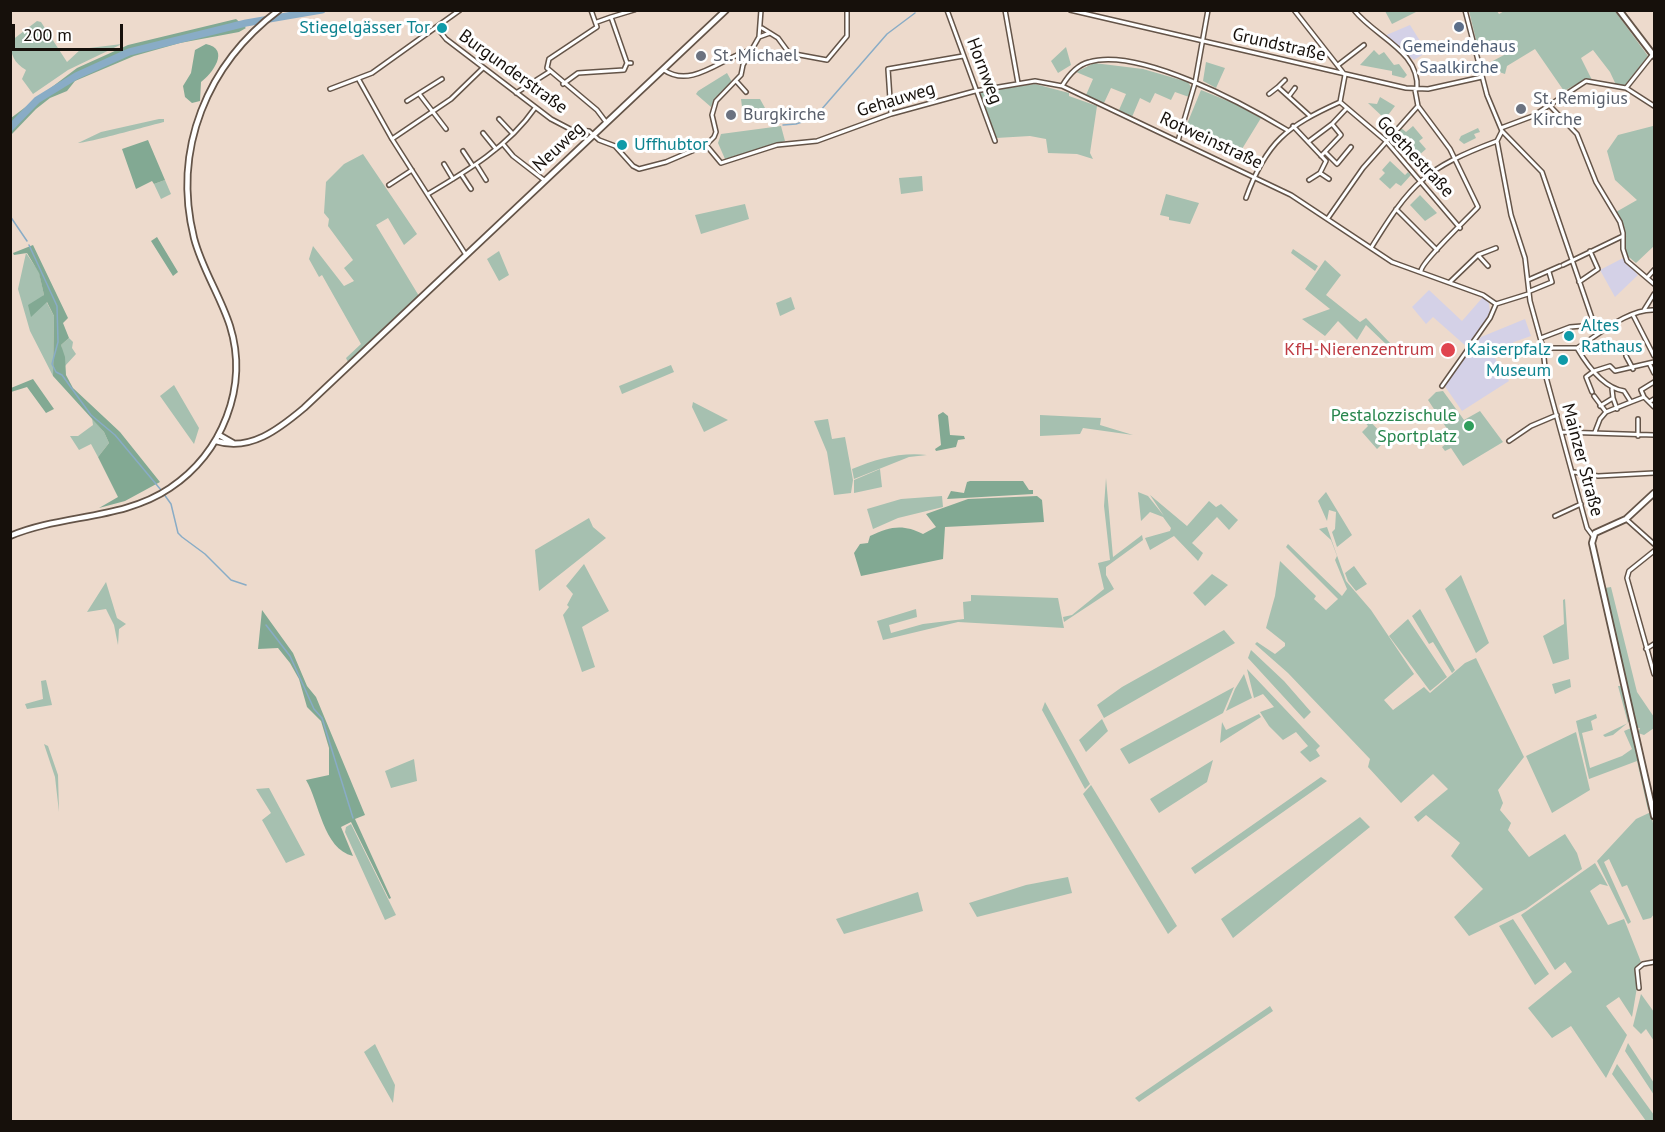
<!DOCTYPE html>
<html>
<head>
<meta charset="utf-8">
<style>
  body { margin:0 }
  #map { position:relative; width:1665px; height:1132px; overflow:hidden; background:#eddacc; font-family:"PT Sans",sans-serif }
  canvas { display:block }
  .frame { position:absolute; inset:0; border:12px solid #16100b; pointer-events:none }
  .scale { position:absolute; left:12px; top:24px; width:111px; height:27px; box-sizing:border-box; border:3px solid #16100b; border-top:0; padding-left:8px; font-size:18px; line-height:21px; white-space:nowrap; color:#16100b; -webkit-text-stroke:4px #fff; paint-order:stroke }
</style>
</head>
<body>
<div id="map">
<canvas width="1665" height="1132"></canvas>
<div class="frame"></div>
<div class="scale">200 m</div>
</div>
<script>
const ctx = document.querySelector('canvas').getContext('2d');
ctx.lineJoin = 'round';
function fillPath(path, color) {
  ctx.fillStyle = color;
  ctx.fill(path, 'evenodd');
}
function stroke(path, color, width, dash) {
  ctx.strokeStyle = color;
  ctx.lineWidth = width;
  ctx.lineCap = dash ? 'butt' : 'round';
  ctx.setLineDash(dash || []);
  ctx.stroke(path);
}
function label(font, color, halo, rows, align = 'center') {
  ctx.font = font + ' "PT Sans",sans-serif';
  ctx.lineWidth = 6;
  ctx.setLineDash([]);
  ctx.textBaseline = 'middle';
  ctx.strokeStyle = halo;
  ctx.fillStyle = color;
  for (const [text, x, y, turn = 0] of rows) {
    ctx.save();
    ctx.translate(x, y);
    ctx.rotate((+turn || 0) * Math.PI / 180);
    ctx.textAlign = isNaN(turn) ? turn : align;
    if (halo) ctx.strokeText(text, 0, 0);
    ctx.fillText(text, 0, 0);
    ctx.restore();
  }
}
const education = new Path2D(`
  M1410 25 1427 52 1414 60 1384 36Z
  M1623 258 1638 275 1615 297 1600 270Z
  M1429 290 1462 321 1483 297 1489 303 1490 313 1467 347 1433 317 1426 324 1412 307Z
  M1525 319 1531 336 1514 342 1493 355 1509 381 1462 411 1444 385 1481 337Z`);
const green = new Path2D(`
  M1506 10 1615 11 1648 56 1624 86 1617 87 1610 72 1593 50 1581 58 1592 80H1584L1564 91 1535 49 1507 66 1505 74 1490 69 1489 63 1504 55 1498 42 1478 48 1469 11H1497L1499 14Z
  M1385 11H1418L1392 24Z
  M37 21 41 22 67 62 81 49 122 44 68 70 33 94 22 79 26 70C14 63 10 54 11 41Z
  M1066 47 1071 65 1058 73 1051 61Z
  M1374 50 1379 55 1384 52 1394 65 1399 64 1407 75 1404 78 1392 75V71L1360 65Z
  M1206 62 1225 68 1216 88 1203 81Z
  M1094 63 1143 69 1188 82 1191 87 1189 97 1175 92 1171 100 1155 93 1150 103 1140 98 1132 117 1119 110 1126 94 1111 88 1104 103 1086 95 1093 79 1076 72Z
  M727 73 732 82 714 99 711 107 696 94 698 91Z
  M1035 84 1069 93V96L1097 106 1090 153 1093 159 1077 154 1048 153 1046 139 1030 136 996 138 980 92Z
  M1201 90 1233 103 1261 118 1242 149 1187 124Z
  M1380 97 1395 106 1385 119 1368 103 1377 104Z
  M741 99H760L770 117 751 118 744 122Z
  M159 119H164V122C152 125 83 144 78 143L101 132Z
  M1654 123V246L1636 263 1624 253 1625 231 1616 212 1637 200 1615 180 1607 151 1618 135 1653 126Z
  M781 126 785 141 725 159 718 143 721 134Z
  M1413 126 1423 138 1419 141 1426 149 1417 157 1405 144 1398 150 1390 141 1394 137 1398 140 1402 136 1397 132 1401 128 1406 132Z
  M1478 128 1480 132 1474 134 1476 138 1464 144 1459 140 1461 136Z
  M363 154 417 234 404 245 388 218 376 225 419 296 348 362 346 358 361 344 322 275 319 277 309 259 313 246 344 286 354 281 344 268 353 260 328 226 329 219 324 213 326 182 344 164Z
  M1390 161 1405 175 1408 172 1411 175 1401 186 1396 183 1390 189 1379 179 1385 173 1382 170Z
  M922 176 923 191 901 194 899 178Z
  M165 180 171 194 161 199 154 184Z
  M1166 194 1199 203 1190 224 1169 220V217L1160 215Z
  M1420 195 1437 213 1425 221 1410 205Z
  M745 204 749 219 701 234 695 215Z
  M1293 249 1318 266 1315 271 1291 253Z
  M499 251 509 275 499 281 487 259Z
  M26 253 39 272 44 295 31 316 46 301 54 316 53 376 30 331 18 289Z
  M1325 260 1341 275 1326 295 1360 322 1366 318 1391 344 1388 346 1366 325 1357 340 1338 321 1325 336 1302 319 1330 309 1305 289Z
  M791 297 795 309 780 316 776 303Z
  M69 338 73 342 72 348 76 354 65 366 61 345Z
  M671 365 674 372 622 394 619 386Z
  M174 385 199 428 194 444 160 396Z
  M1443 391 1464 420 1480 411 1503 442 1463 466 1451 448 1445 451 1442 447 1453 438 1428 400 1436 392Z
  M693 402 728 420 704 432 692 407Z
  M1363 414 1387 439 1377 449 1362 432 1368 426 1361 417Z
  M1040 415 1101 418 1100 425 1133 435 1083 428 1080 434 1040 436Z
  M92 418 104 432 109 443 98 457 91 444 79 450 70 436H78L93 425Z
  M828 419 832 439 845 437 853 480 851 493 834 495 827 452 814 421Z
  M927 455 909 457 854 479 852 469C877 459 900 452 927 455Z
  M880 469 882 487 854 493V480Z
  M1106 478 1113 557 1142 535 1143 540 1106 567V575L1114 589 1064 622 1063 617 1072 615 1104 589 1098 563 1110 560 1104 506Z
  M1138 492 1148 496 1164 516 1150 495 1187 526 1209 501 1216 507 1221 504 1238 520 1229 530 1217 517 1192 543 1203 553 1198 561 1174 536 1150 550 1145 538 1170 531 1171 528 1163 517 1150 512 1141 521Z
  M1326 492 1352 535 1337 547 1332 532 1335 529 1336 512 1329 510 1327 521 1318 501Z
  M942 496 943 507 898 518 873 529 867 509 901 499Z
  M589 518 593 527 606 538 539 591 535 550Z
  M1327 527 1346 581 1371 610 1414 674 1384 700 1393 710 1424 687 1430 693 1465 663 1476 658 1524 757 1498 790 1503 803 1500 810 1511 823 1508 830 1529 857 1565 834 1577 853 1582 869 1526 909 1469 936 1454 917 1483 889 1451 856 1460 843 1426 815 1418 822 1414 817 1448 789 1433 774 1401 803 1368 767 1370 759 1288 673 1255 644 1257 642 1275 654 1285 646V643L1266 628 1275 596 1280 561 1316 596 1314 599 1326 610 1338 599 1286 547 1288 544 1342 596 1347 589 1335 560 1337 556 1331 540 1319 529Z
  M584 564 609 611 582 627 595 667 582 672 563 615 569 607 567 605 573 594 566 586Z
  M1354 566 1367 584 1356 591 1348 581 1345 573Z
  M1212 574 1228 585 1205 606 1193 593Z
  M1461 575 1489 643 1476 653 1445 589Z
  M106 582 117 618 126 624 119 629 118 645 114 625 106 609 87 612Z
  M1611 587 1637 692 1654 717V728L1644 735 1638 733 1640 728H1636L1605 588Z
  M971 595 1058 598 1064 628 958 622 883 640 877 621 916 609 917 617 889 625 891 633 923 624 964 619 963 602 971 601Z
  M1565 599 1569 659 1553 664 1543 636 1564 624 1563 600Z
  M1420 609 1455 670 1452 673 1433 642 1429 644 1412 616Z
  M1408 619 1447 677 1430 691 1389 636Z
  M1224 630 1235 643 1104 718 1097 705 1122 687Z
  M1251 650 1284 681 1311 712 1304 719 1248 658Z
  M1247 669 1320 746 1316 750 1320 756 1310 762 1300 752 1308 746 1296 732 1283 740 1269 726 1260 712 1274 707 1263 694 1254 698Z
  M1244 674 1252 698 1226 711 1235 689Z
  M1570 679 1571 687 1555 694 1552 684Z
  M46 680 52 705 27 709 25 704 43 699 41 681Z
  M1618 686H1622L1630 721 1613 735 1605 737 1603 735 1628 723Z
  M1234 687 1223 713 1129 764 1120 749Z
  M1045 702 1090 784 1085 789 1042 710Z
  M1259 714 1261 717 1220 743 1222 722 1226 730Z
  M1596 714 1597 718 1591 721 1593 730 1582 733 1590 768 1622 756 1632 749 1624 731 1631 728 1650 809 1648 810 1637 761 1589 779 1576 721Z
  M1102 719 1108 731 1086 752 1079 740Z
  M1576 732 1590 790 1552 813 1526 756Z
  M44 744 48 746 58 775 59 812 55 777Z
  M414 759 417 781 391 788 385 771Z
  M1213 760 1207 782 1159 813 1150 799Z
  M1321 777 1327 781 1195 874 1191 868Z
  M1091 785 1177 926 1168 934 1083 794Z
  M269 788 305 855 286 863 262 820 271 813 256 789Z
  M1651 812 1654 829V914L1651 918 1643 920 1627 885 1622 887 1609 859 1604 862 1631 922 1628 924 1597 861 1636 819Z
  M1360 817 1370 827 1233 938 1221 919Z
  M351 824 396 915 385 920 345 832 346 827Z
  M1595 863 1608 886 1600 884 1590 891 1608 925 1624 919 1641 962 1636 967 1637 987 1632 1017 1619 997 1606 1006 1627 1035 1606 1078 1571 1026 1552 1038 1528 1008 1572 972 1565 962 1555 970 1521 915Z
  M1068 877 1072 893 977 917 969 903 1026 885Z
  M918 892 923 911 844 934 836 919Z
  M1513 919 1549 974 1535 985 1499 926Z
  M1641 994 1654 1012V1041L1646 1029 1641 1034 1633 1026Z
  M1270 1006 1273 1011 1139 1102 1135 1098Z
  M1628 1043 1654 1083V1095L1625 1051Z
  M375 1044 395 1085 393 1103 364 1052Z
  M1617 1064 1654 1115V1121H1646L1612 1074Z`);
const forest = new Path2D(`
  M236 19 246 28 239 32 180 43 134 56 75 81 67 91 50 98 36 109 11 135V118L77 68 128 45Z
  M206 44C231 49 212 74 201 82L200 101 192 103 185 97 183 86 191 73 195 50Z
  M148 140 165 180 154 184 152 181 136 189 122 149Z
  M157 237 178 272 173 276 151 241Z
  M33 245 68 318 63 323 69 338 61 345 65 357 66 375 73 388 120 432 160 482 125 501 99 508 118 497 98 457 109 443 104 432 53 376 54 316 47 302 31 317 28 305 44 295 39 273 27 253 14 255 13 253Z
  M33 379 54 409 46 413 27 387 11 392V388Z
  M943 412 948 416 950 435 964 436 965 439 958 440 956 447 936 451 935 449 941 445 938 415Z
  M970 481H1023L1029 490H1033V494L947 499 951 491 964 493 967 482Z
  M1037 496 1042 500 1044 522 945 527 943 559 861 576 854 553 860 544 868 543 870 536C890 526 904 524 923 534L936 527 926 514 968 499Z
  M262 610 293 653 307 686 316 697 365 815 355 819 391 898 389 899 351 822 341 827 353 856C323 849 319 801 306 780L329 775V748L321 721 307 707 299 679 290 663 278 648 258 649Z`);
const stream = new Path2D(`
  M783 125 796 124 814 118 887 34 915 13
  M10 216 27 241
  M29 245 57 306 58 342 52 364 56 372 62 375 91 415 115 435 161 490 171 504 178 533 182 537 205 554 231 580 246 585
  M266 625 290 656 314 709 322 718 353 818`);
const river = new Path2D(`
  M10 128 37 100 76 76 129 52 246 23 322 10`);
const street = new Path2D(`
  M591 10 597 27 549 59 547 68 597 110 606 122
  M947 10 995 141
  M1005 10 1018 83
  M1070 10 1406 88 1428 89 1482 77
  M1294 10 1345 75 1340 102 1386 141 1460 228
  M1354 10C1375 37 1420 51 1417 89
  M1465 10 1487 95 1502 131 1542 172 1597 333
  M611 17 634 10
  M597 22 611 17 627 63
  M762 28 778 38 789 53 827 60 847 36V10
  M438 29 446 39 551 119 572 130 589 131 599 140 615 146 633 166 639 169 666 162 706 145 714 137 716 132 712 115 716 101 741 75 743 65 759 37 761 10
  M759 37 770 33
  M1338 65 1364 45
  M664 70C693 90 724 55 752 50
  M359 80 392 139 466 255
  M737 82 746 92
  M563 84 578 73 624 70 627 63H631
  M1062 86C1068 76 1077 65 1089 62 1139 47 1244 104 1287 130
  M1278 87 1285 80
  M1626 88 1653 54
  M330 89 372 73 460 10
  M516 93 549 72
  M1269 94 1278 87 1310 116
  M420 95 446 129
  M1289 96 1295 88
  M407 101 442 79
  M1418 106 1450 149 1478 207C1468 218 1421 262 1421 271
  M1550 106 1577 134 1596 182 1620 222 1623 233V249L1627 261 1654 284
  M891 114 888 69 963 56
  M499 119 513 134
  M1332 124 1347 108
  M1293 126 1326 161 1320 173 1329 179
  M1501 128 1533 116 1586 81 1626 88 1654 106
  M1502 131 1497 141 1511 215 1525 258 1530 301 1543 348 1546 377 1587 528 1593 536
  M578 132 587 140
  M483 133 496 149
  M392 139 451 99 483 68
  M1178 141 1195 83 1208 10
  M1308 142 1332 124 1341 135 1321 156
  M503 144 513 156 544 180
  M706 145 721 163 777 145 817 141 891 114 975 91 1035 81 1062 86 1291 195 1392 262 1483 295 1496 304
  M463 151 473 166
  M1325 152 1337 164 1351 147
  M444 164 453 179
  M476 164 486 180
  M461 174 471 189
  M1309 180 1320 173
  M389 185 412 170
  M428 194C467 171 509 146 535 108
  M1246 198C1266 142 1287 126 1340 102
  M1396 209 1437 250
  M1328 218 1363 168 1418 106 1415 90
  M1371 248C1411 183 1425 168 1497 141
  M1478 255 1496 248
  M1563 265 1623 236
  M1647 278 1654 270
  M1528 280 1560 266
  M1450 282 1478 255 1488 266
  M1579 282 1598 269 1590 251
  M1530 291 1552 282 1549 272
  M1496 304 1528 294
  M1644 310 1654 294
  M1633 315 1654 356
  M1541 338 1570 327 1594 325
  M1543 348H1577
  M1577 348C1587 365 1604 388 1624 391L1631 402 1644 397
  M1577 348C1599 335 1627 309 1654 310
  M1626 356 1633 369
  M1650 365 1654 373
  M1442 386 1490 318 1496 304
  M1592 392 1586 377 1594 371 1610 366 1615 371 1654 362
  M1594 396 1606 412
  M1644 397 1641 390 1654 382
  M1644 397 1654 407
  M1613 398 1617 409
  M1649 402 1654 399
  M1600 406 1613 398 1612 389
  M1638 419V436
  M1561 432 1654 435
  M1595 432 1600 419 1606 412 1631 402
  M1509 441 1531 426 1557 415
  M1574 472 1598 476 1654 473
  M1555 516 1581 504
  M1626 519 1654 544
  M1654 551 1629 571 1627 578 1654 674
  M1646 649 1654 644
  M1639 988 1637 969 1643 964 1654 962`);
const secondary = new Path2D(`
  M1619 10 1654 56
  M219 435 233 443
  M216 441C250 452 279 429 304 408L726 10
  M1654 493 1626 519 1595 533 1592 543 1654 816
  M10 536C62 514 123 520 170 488 222 453 249 387 230 326 220 295 202 269 194 238 172 149 207 64 279 10`);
const markers = [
  [1459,27,6,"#5c6f8a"],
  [442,28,6,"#0f9aa8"],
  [701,56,6,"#6b7280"],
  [1521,109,6,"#6b7280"],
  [731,115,6,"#6b7280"],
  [622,145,6,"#0f9aa8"],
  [1569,336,6,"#0f9aa8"],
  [1448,350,8,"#e0444e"],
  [1563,360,6,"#0f9aa8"],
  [1469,426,6,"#2e9e5b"]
];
const cultureNames = [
  ["Stiegelgässer Tor",430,28],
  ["Uffhubtor",634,145,"left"],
  ["Altes",1581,326,"left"],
  ["Rathaus",1581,347,"left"],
  ["Kaiserpfalz",1551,350],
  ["Museum",1551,371]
];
const streetNames = [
  ["Grundstraße",1279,45,13],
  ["Hornweg",984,71,69],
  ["Burgunderstraße",513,72,36],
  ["Gehauweg",896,100,-17],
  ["Rotweinstraße",1211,141,25],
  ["Neuweg",559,147,-43],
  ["Goethestraße",1415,157,47],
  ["Mainzer Straße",1582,460,75]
];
const serviceNames = [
  ["Gemeindehaus",1459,47],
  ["Saalkirche",1459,68]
];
const worshipNames = [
  ["St. Michael",713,56],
  ["St. Remigius",1533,99],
  ["Kirche",1533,120],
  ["Burgkirche",743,115]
];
const healthNames = [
  ["KfH-Nierenzentrum",1434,350]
];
const leisureNames = [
  ["Pestalozzischule",1457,416],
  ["Sportplatz",1457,437]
];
fillPath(education, '#d4d1e7');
fillPath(green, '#a6c0b0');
fillPath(forest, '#82a993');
stroke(stream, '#89acc6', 1.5);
stroke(river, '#89acc6', 7);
stroke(street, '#645448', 6);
stroke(secondary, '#645448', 8);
stroke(street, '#fff', 3);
stroke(secondary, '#fff', 4.5);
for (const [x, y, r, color] of markers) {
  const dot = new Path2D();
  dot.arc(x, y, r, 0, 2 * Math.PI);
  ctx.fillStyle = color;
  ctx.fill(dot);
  stroke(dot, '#fff', 2);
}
label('18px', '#0d838f', '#fff', cultureNames, 'right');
label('18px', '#16100b', '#fff', streetNames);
label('18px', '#4e5e75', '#fff', serviceNames);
label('18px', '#5b616d', '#fff', worshipNames, 'left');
label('18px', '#be3a42', '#fff', healthNames, 'right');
label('18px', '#27864d', '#fff', leisureNames, 'right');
</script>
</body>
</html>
